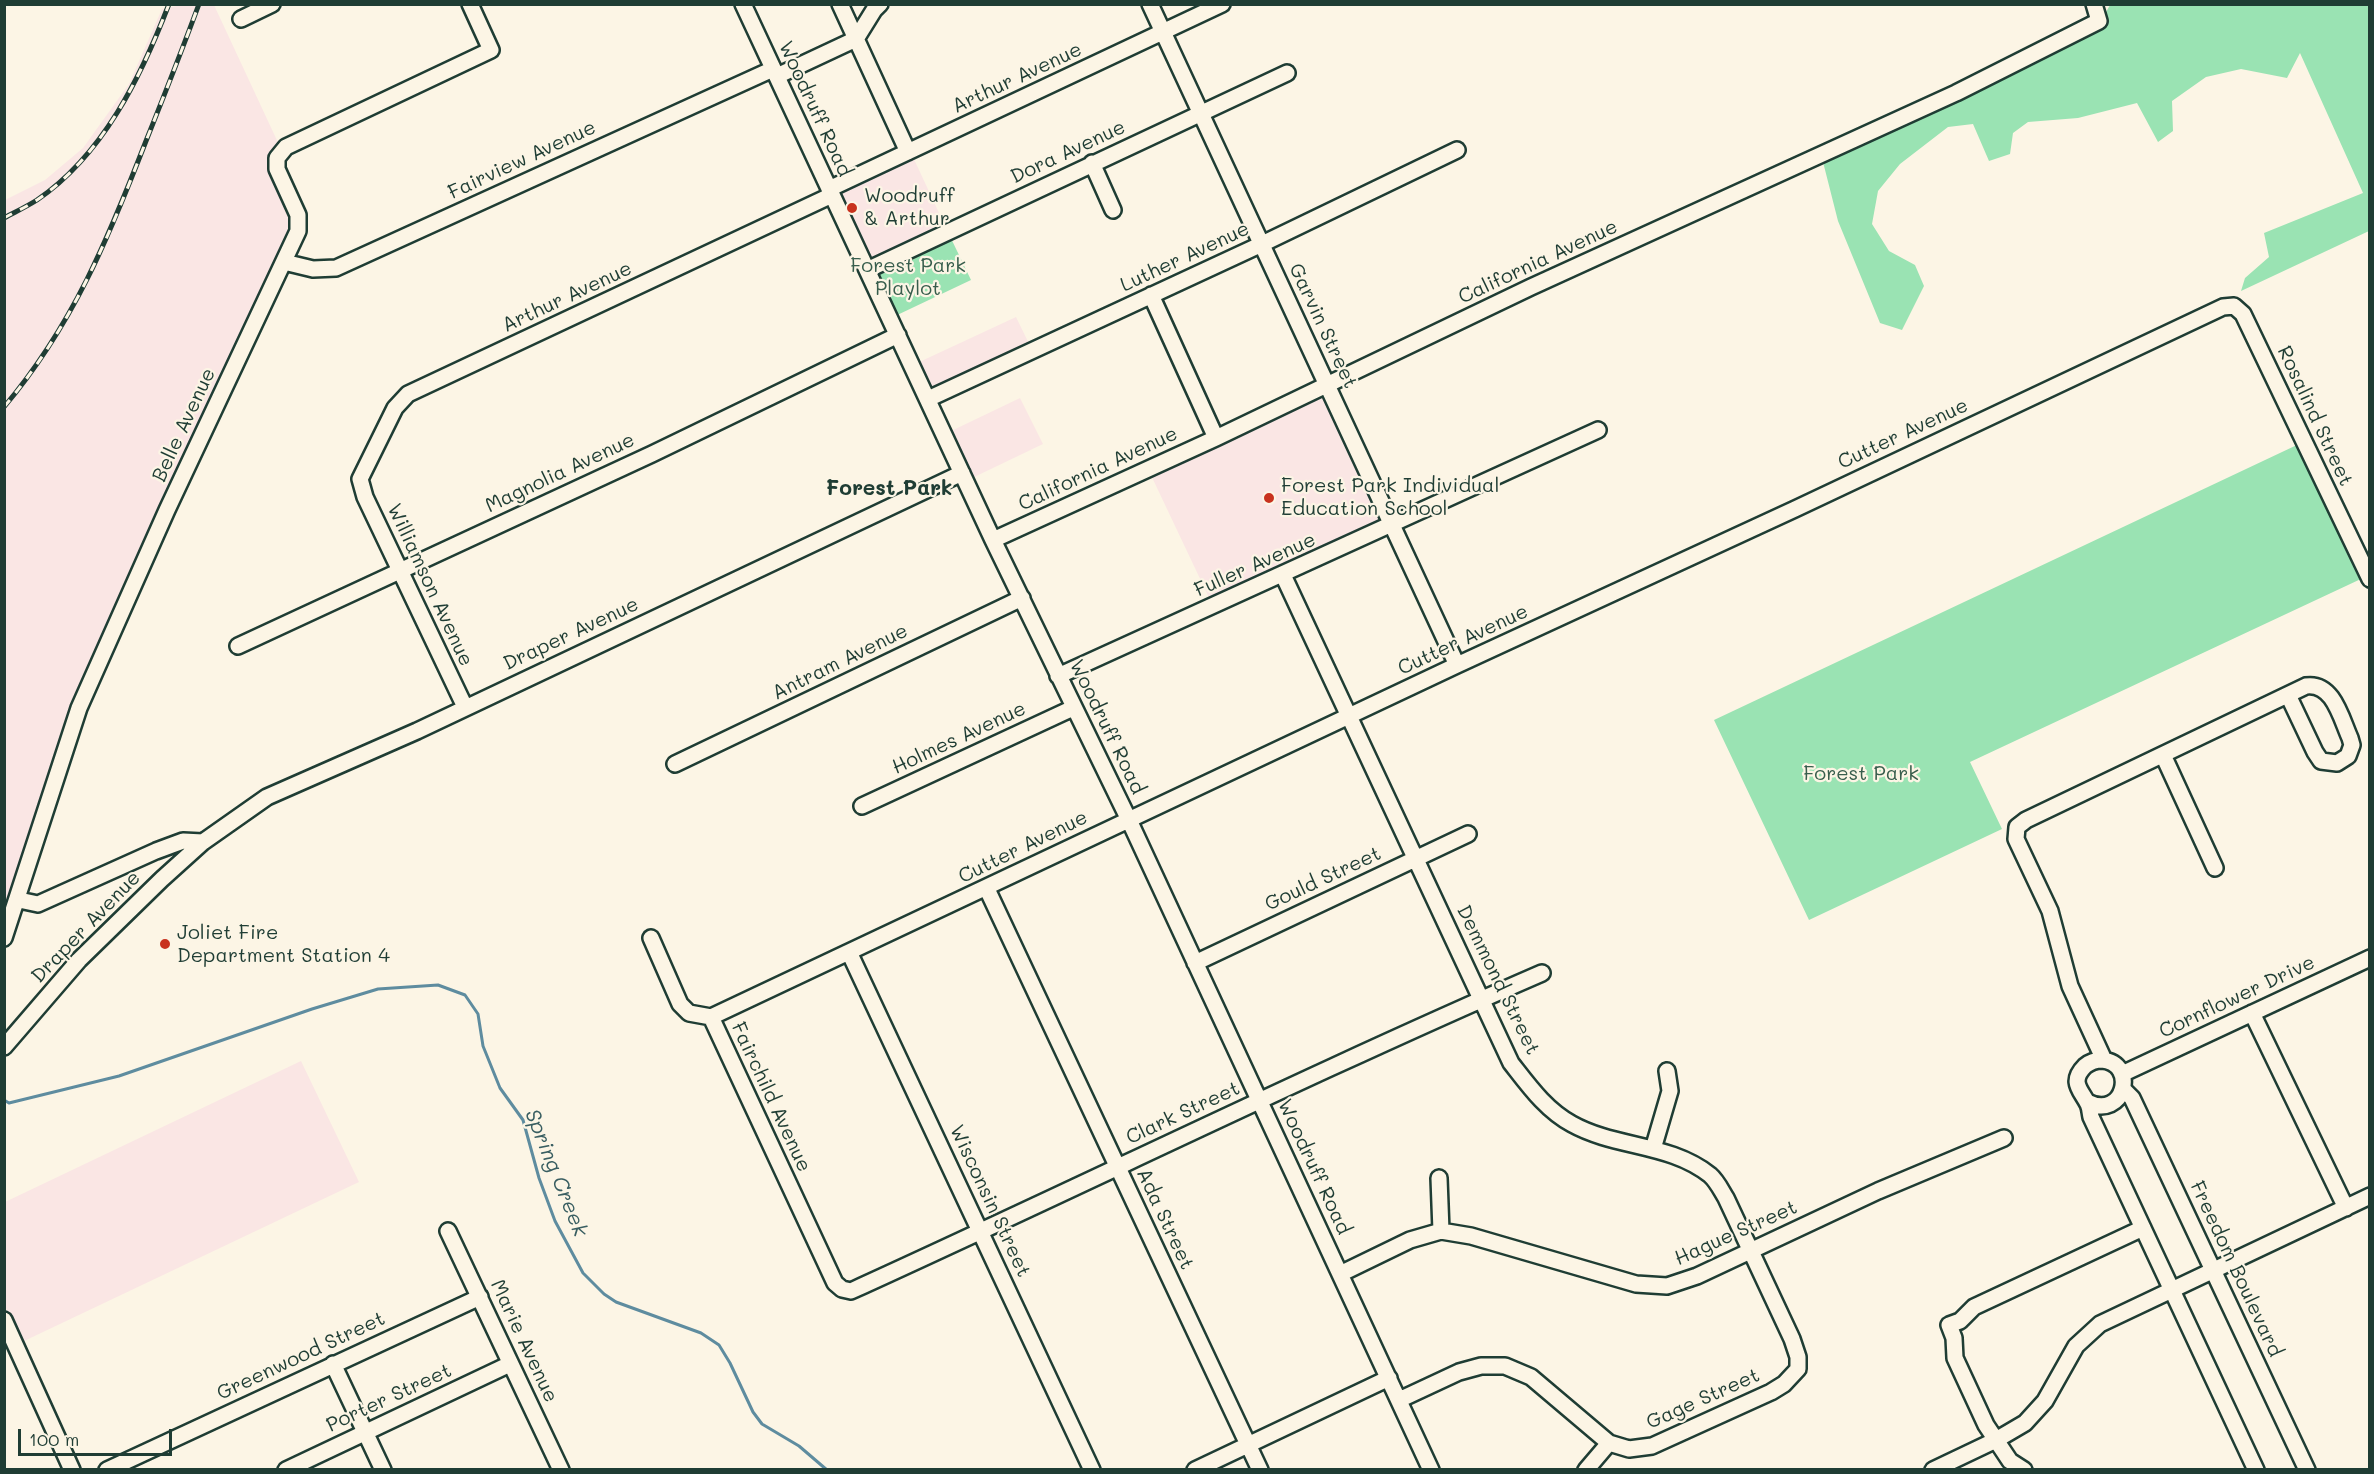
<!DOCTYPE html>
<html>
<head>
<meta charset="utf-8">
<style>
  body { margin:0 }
  #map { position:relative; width:2374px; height:1474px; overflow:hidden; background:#fcf5e5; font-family:Mali,sans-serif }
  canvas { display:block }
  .frame { position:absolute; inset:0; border:6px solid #1f3d34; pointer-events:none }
  .scale { position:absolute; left:18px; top:1429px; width:154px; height:27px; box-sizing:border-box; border:3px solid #1f3d34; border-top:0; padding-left:8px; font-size:18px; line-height:21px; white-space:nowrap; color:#1f3d34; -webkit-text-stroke:4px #fcf5e5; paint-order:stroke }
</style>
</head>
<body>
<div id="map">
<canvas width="2374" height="1474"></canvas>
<div class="frame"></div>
<div class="scale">100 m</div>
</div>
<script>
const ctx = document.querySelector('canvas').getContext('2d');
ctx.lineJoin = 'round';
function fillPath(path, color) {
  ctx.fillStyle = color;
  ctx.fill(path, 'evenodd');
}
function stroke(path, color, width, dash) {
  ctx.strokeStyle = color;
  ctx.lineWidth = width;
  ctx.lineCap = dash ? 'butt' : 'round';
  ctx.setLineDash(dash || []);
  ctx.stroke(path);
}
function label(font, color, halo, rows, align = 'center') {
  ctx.font = font + ' Mali,sans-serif';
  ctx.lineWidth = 4.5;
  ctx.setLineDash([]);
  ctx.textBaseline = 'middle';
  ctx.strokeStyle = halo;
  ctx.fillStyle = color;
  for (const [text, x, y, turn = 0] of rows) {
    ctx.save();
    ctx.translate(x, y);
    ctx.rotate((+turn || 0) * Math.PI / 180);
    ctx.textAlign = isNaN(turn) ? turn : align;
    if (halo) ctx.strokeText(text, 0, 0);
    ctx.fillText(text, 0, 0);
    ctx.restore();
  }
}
const built = new Path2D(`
  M181 5H214L281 149 276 156 296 216 295 231 77 703 5 904V200L45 180 83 148 129 84 162 9Z
  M913 157 946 228 869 264 835 192Z
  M1016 317 1035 356 933 403 915 364Z
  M1326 388 1389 524 1212 604 1149 471Z
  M1020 398 1043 444 968 480 947 433Z
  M301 1061 359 1182 22 1342 5 1306V1202Z`);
const green = new Path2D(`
  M2110 5H2369V231L2241 291 2245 278 2269 257 2264 233 2363 193 2300 53 2287 78 2241 69 2206 77 2172 101 2173 131 2158 142 2137 103 2078 118 2028 122 2013 133 2010 154 1989 161 1973 124 1948 127 1900 164 1878 191 1872 224 1889 251 1915 265 1924 286 1902 330 1880 323 1838 221 1822 158 2096 30Z
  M946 228 971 280 893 317 869 264Z
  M2299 444 2363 578 1970 762 2002 829 1809 920 1714 720Z`);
const stream = new Path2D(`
  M4 1100 9 1103 119 1076 312 1009 378 989 438 985 465 995 478 1014 483 1046 500 1088 523 1120 539 1178 555 1221 583 1273 604 1294 616 1302 701 1333 719 1345 730 1363 753 1412 762 1424 799 1446 827 1470`);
const minor = new Path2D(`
  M743 4 993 540 1129 820 1431 1470
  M840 4 908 152
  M1150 4 1457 665
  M241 19 272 4
  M777 76 856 39 874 10 880 4
  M1092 163 1113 210
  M829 189 1222 4
  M284 262 313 269 336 268 773 69
  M867 270 1287 73
  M1151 295 1216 438
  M928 399 1262 244 1457 150
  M993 540 1216 438 1531 287 1956 93 2099 21 2094 4
  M1283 575 1511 1063C1529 1086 1546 1110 1572 1124 1615 1148 1670 1143 1710 1175 1717 1181 1721 1190 1726 1198L1792 1339 1798 1357V1369L1784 1384 1771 1392 1652 1446 1629 1449 1609 1443 1531 1377 1505 1366H1481L1459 1372 1399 1400
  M238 646 652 454 898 335
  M1058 676 1598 430
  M465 707 365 497 360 479 395 408 408 394 832 195
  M2163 755 2215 868
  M675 764 1022 598
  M862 806 1073 708
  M987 889 1260 1470
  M19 900 38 904 156 851 183 841 203 842
  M4 938 79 708 167 510 298 231V215L277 169V158L286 147 491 50 470 4
  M651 938 680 1004 689 1013 711 1017 835 1283 842 1289 851 1291C1082 1186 1309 1074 1542 973
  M849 952 1092 1470
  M1195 963 1468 834
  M2252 1013 2346 1208
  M711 1017 1457 665 1795 509 2223 307 2234 306 2243 314 2370 579
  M4 1047 79 960 162 879 203 842 267 797 417 731 962 473
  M2104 1060 2070 986 2050 911 2016 839 2017 827 2026 820 2306 686C2333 682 2341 718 2350 738L2352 745 2348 756 2337 763 2321 761 2315 752 2288 695
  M2122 1074 2370 958
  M2123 1089 2132 1098 2307 1470
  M2087 1102C2125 1121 2138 1063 2102 1060 2096 1060 2090 1062 2085 1066 2069 1082 2081 1090 2088 1104 2090 1108 2090 1113 2091 1117L2256 1470
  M1653 1149 1670 1091 1667 1071
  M1439 1178 1441 1231
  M448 1231 561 1470
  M1340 1274 1410 1240 1441 1231 1471 1236 1636 1284 1667 1286 1697 1276 1878 1191 2004 1138
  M4 1320 72 1470
  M333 1364 383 1470
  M107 1470 480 1297
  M286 1470 510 1364
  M1195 1470 1389 1378
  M1586 1470 1609 1443
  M1933 1470 1996 1440 2025 1423 2045 1401 2076 1346 2100 1324 2370 1196
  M2024 1470 2010 1461 1986 1425 1955 1358 1954 1338 1949 1325 1960 1321 1974 1307 2143 1228`);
const rail = new Path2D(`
  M4 218C15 212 26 207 37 200 103 155 141 77 169 4
  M4 407C73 325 108 239 146 141 164 96 182 50 199 4`);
const markers = [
  [852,208,6,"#c8321e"],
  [1269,498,6,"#c8321e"],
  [165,944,6,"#c8321e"]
];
const streetNames = [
  ["Arthur Avenue",1017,78,-25],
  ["Woodruff Road",815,109,65],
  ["Dora Avenue",1068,152,-25],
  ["Fairview Avenue",522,160,-25],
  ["Luther Avenue",1185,257,-25],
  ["California Avenue",1538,262,-25],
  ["Arthur Avenue",567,297,-25],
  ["Garvin Street",1323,326,65],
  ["Rosalind Street",2315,416,65],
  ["Belle Avenue",184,425,-65],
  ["Cutter Avenue",1903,434,-25],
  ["California Avenue",1098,469,-25],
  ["Magnolia Avenue",560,473,-25],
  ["Fuller Avenue",1255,565,-24],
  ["Williamson Avenue",430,585,65],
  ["Draper Avenue",571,634,-25],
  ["Cutter Avenue",1463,640,-25],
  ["Antram Avenue",840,662,-26],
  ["Woodruff Road",1107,727,64],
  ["Holmes Avenue",959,738,-25],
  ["Cutter Avenue",1023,847,-26],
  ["Gould Street",1323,879,-25],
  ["Draper Avenue",86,927,-46],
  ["Demmond Street",1498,980,64],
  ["Cornflower Drive",2237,997,-25],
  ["Fairchild Avenue",771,1097,65],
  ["Clark Street",1183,1113,-25],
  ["Woodruff Road",1314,1167,65],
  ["Wisconsin Street",990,1201,65],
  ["Ada Street",1165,1219,65],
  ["Hague Street",1736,1233,-24],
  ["Freedom Boulevard",2236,1269,65],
  ["Marie Avenue",524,1341,65],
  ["Greenwood Street",301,1356,-25],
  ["Porter Street",389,1398,-25],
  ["Gage Street",1703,1399,-24]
];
const poiNames = [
  ["Woodruff",864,196],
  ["& Arthur",864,219],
  ["Forest Park Individual",1281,486],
  ["Education School",1281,509],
  ["Joliet Fire",177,933],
  ["Department Station 4",177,956]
];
const parkNames = [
  ["Forest Park",908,266],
  ["Playlot",908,289],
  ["Forest Park",1861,774]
];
const neighbourhoodNames = [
  ["Forest Park",889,489]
];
const waterNames = [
  ["Spring Creek",556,1173,68]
];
fillPath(built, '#fae6e4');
fillPath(green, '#9ae3b3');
stroke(stream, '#5e8c9f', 3);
stroke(minor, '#1f3d34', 20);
stroke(minor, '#fcf5e5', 15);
stroke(rail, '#1f3d34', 5);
stroke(rail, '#fcf5e5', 3, [9]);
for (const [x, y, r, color] of markers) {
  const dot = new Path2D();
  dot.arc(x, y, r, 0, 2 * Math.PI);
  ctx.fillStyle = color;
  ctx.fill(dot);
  stroke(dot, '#fcf5e5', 2);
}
label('20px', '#1f3d34', '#fcf5e5', streetNames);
label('20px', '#1f3d34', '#fcf5e5', poiNames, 'left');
label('20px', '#385e4d', '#fcf5e5', parkNames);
label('bold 21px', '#1f3d34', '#fcf5e5', neighbourhoodNames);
label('italic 21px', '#395e61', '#fcf5e5', waterNames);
</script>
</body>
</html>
